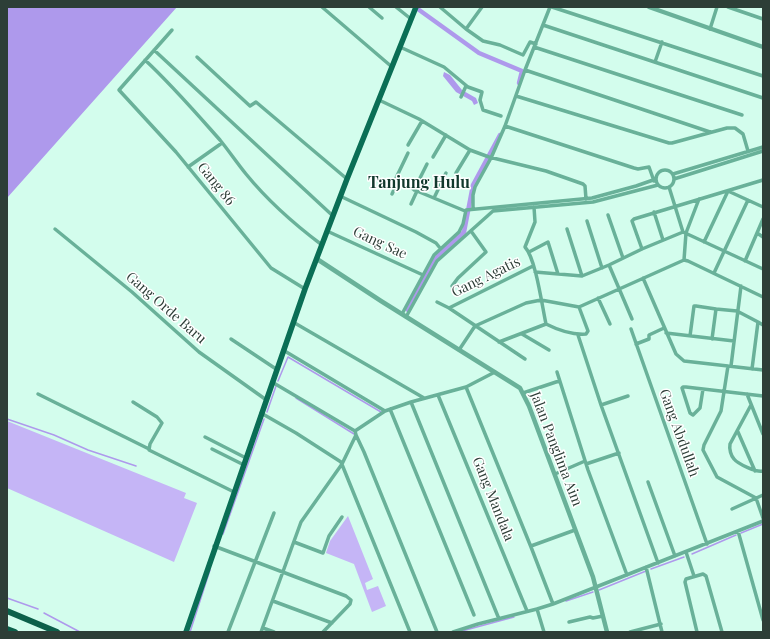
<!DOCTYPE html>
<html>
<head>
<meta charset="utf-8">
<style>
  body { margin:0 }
  #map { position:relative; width:770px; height:639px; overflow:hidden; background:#d3fded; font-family:"Playfair Display",serif }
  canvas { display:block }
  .frame { position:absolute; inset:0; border:8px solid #2d3e37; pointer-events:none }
</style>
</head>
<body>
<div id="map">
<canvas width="770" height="639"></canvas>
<div class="frame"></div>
</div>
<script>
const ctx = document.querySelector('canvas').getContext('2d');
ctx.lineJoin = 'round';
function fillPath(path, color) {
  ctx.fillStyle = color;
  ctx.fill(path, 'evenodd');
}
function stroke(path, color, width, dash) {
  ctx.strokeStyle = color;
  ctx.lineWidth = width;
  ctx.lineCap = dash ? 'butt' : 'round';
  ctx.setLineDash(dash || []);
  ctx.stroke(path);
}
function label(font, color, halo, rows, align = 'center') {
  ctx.font = font + ' "Playfair Display",serif';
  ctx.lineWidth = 3;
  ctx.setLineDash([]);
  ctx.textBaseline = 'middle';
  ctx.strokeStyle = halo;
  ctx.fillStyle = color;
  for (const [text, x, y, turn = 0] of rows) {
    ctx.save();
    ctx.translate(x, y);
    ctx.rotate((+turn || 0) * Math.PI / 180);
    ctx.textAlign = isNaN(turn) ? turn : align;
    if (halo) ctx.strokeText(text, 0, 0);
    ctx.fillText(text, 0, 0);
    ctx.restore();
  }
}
const green = new Path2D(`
  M7 421 186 493 184 498 197 503 174 562 7 488Z
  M348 516 373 579 365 583 367 590 378 586 386 606 372 612 354 564 326 553 330 541Z`);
const water = new Path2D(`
  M7 7H177L7 198Z
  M444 72 450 75 462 90 476 98 478 103 474 105 472 101 456 92 443 76Z`);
const stream = new Path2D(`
  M278 381 288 357 381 412
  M296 398 354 434
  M267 412 276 386
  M7 419 54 435 88 450 136 466
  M741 533 763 524
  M223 534 264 419
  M692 554 736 535
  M651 569 684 557
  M599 590 646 571
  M7 598 38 609
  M566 601 593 592
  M44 613 80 632
  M462 631 514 617
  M190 632 210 570`);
const canal = new Path2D(`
  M415 7 479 53 522 71 519 83
  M408 310 436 258 464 232 473 185 500 135`);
const minor = new Path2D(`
  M322 7 392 67
  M369 7 382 18
  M396 7 411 19
  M440 7 466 29 483 41 500 45 523 55 530 42 536 44
  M552 7 763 76
  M728 7 763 19
  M543 25 763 98
  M466 29 482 7
  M710 29 717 7
  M172 30 119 90 176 152 271 268 305 289
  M400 47 444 67 468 87 482 92 480 100 483 110 501 116
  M534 47 742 115
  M154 50 333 216
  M197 57 250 106 256 102 347 179
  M145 60C172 85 196 113 220 140 229 151 237 163 246 174 268 201 294 224 322 245
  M655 62 662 42
  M525 70 710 132
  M516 96 669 143H672L727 128H735L743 134 748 151
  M461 97 466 86
  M379 100 419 119 470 150 489 157 546 171 583 184 585 186 586 199
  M505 126 634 168 638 169 649 167 654 181
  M408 145 422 121
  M408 153 396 178V180L417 191 465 211
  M433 157 446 135
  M188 167 222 143
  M656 179a9 9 0 1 1 18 0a9 9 0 1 1-18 0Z
  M456 173 470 150
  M673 174 763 147
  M674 179 763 151
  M669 187 683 232
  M414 190 427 164
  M392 194 398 181
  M340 196 416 232 436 243 440 248
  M434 198 446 173
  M411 204 417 191
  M534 207 535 222 525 247C536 259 542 306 546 324
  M473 209V195L475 187 491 158 505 126 525 70 550 7
  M654 212 663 240
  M608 215 623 258
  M587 221 602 268
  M55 229 132 292 199 352 265 399
  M567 229 582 276
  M327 231 423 275
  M757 233 763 237
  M704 242 728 191 763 207
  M642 249 632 221 634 219 763 180
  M529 252 548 242 558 274
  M684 260 686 233 699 199
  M745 261 763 219
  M609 265 632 319
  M535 272 582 276 609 265 642 249 683 232 763 269
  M714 273 748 200
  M643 278 676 354 684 361 763 370
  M452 286 458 278 486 252 471 231
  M598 298 610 324
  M437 302 449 308 525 359
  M449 308 533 266
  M402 314 434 255 459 232 463 224 466 210 592 198 636 186 656 179
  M406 317 437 261 493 211 593 202 658 185
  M293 322 424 398
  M631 329 707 544
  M666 333 734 341
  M522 334 549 350
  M578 335 601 405 658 563
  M690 336 694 306H696L716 309
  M231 339 276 369
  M712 339 716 309 737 311 758 322
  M499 342 546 324C558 330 573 335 586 334L588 331 579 307
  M636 344 649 339V335L664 328
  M283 350 385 411
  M459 350 475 326 526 303 541 300 579 307 684 260 688 261 763 297
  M728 366 721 411 704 445 703 450 717 477 756 498 763 518
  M731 366 741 286
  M752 369 758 322 763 325
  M557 372 588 470 627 575
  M272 382 355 431
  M466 387 531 547 553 604 763 521
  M703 389 700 408 693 415 690 413 682 388 683 387H686L763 396
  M523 393 559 381
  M38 394 149 449
  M747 394 763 434
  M438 395 527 611
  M133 402 157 417 162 423 150 444 149 450 234 492
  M411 402 499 619
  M601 405 628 396
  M751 405 730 444C729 449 731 456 734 459 738 464 757 473 763 471
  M390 409 474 615
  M261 413 296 433 341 462 410 632
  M355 431 385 411 411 402 466 387 495 372
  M738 432 755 471
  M356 435 364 452 437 632
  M205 437 246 458
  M212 449 244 465
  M586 464 619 453
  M555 474 585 461
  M648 482 675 556
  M732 509 763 495
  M738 531 763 620
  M294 542 323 553 329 536 342 517
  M214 546 346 596 351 600 350 604 323 632
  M531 546 575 530
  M686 552 694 576
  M646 567 662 632
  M273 601 332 623
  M537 609 553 604
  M569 622 590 617 593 618 603 616
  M263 628 274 632
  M228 632 274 513
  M261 632 301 522 342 464 356 435 355 431
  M453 632 478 624 537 609 544 632
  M630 632 661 624
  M697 632 685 582 686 579 703 574 706 576 722 632`);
const tertiary = new Path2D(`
  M649 7 763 47
  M317 259 381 301 520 388 529 406 593 577 607 632`);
const primary = new Path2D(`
  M186 632 305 289 347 179 416 7`);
const trunk = new Path2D(`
  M7 611 57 632
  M7 629 15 632`);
const streetNames = [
  ["Gang 86",216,184,51],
  ["Gang Sae",380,243,25],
  ["Gang Agatis",486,277,-26],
  ["Gang Orde Baru",166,308,41],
  ["Gang Abdullah",679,433,70],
  ["Jalan Panglima Aim",556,449,69],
  ["Gang Mandala",493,499,68]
];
const quarterNames = [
  ["Tanjung Hulu",419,183]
];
fillPath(green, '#c5b5f6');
fillPath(water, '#ae99ec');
stroke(stream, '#ae99ec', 1.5);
stroke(canal, '#ae99ec', 4.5);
stroke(minor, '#69b199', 3.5);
stroke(tertiary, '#69b199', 4.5);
stroke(primary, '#0a6e55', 5.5);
stroke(trunk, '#0c604a', 6);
label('14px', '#2d3e37', '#fff', streetNames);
label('bold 16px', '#11382c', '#fff', quarterNames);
</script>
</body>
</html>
